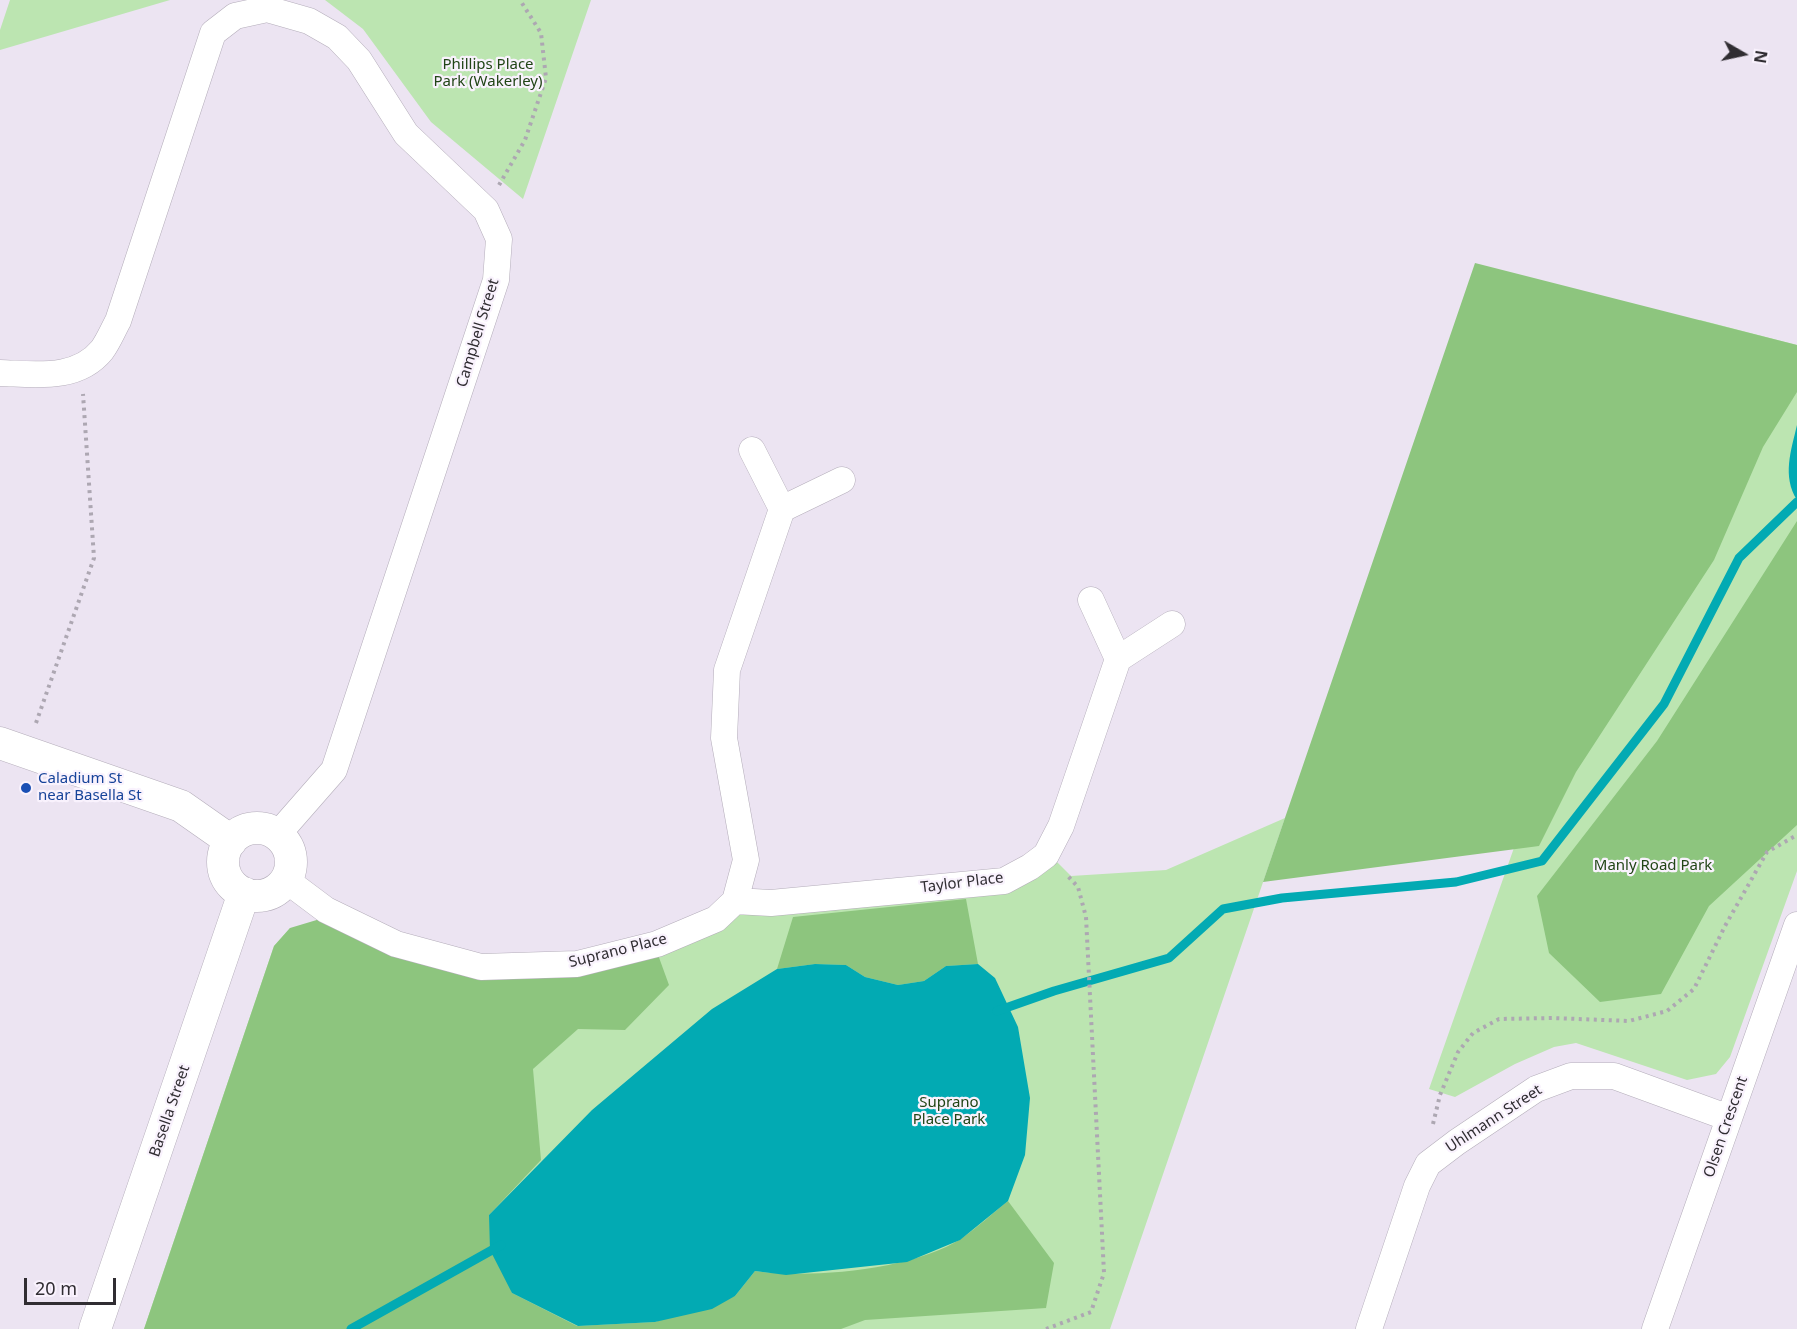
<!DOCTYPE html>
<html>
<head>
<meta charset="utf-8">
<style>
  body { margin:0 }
  #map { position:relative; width:1797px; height:1329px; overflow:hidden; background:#ece4f2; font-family:"Noto Sans",sans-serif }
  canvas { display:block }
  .north { position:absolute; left:1713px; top:24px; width:60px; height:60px; -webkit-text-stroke:4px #f9f2fd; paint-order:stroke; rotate:99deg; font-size:16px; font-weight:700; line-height:24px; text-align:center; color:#302d32 }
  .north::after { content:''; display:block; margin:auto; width:21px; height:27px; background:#302d32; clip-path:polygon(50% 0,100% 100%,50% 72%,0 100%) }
  .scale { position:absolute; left:24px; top:1278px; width:92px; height:27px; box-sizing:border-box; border:3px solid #302d32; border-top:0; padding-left:8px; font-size:18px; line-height:21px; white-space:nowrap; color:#302d32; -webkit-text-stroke:4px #f9f2fd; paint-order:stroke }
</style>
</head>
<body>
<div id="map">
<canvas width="1797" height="1329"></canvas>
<div class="north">N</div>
<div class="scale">20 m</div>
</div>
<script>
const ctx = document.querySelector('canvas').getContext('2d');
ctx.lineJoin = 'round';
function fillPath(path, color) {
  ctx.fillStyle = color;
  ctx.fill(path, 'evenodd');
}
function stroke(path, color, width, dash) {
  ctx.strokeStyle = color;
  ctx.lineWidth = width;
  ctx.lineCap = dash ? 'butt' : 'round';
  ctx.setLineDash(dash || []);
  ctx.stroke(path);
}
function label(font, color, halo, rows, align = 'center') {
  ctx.font = font + ' "Noto Sans",sans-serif';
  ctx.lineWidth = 4.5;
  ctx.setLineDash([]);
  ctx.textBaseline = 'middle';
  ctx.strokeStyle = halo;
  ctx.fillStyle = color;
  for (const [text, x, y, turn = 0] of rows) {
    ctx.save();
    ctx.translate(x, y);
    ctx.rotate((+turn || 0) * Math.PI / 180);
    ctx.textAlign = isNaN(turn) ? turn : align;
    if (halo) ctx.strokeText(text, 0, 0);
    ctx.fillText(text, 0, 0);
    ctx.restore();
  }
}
const green = new Path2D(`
  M10 0H170L0 50V30Z
  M325 0H591L523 199 431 122 363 29Z
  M1700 320 1797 345V871L1730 1057 1716 1074 1687 1080 1576 1043 1554 1047 1515 1064 1455 1097 1429 1089Z
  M1285 818 1110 1329H144L274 946 290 928 480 980 737 915 1005 886 1050 855 1071 876 1166 870Z`);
const forest = new Path2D(`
  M1475 263 1797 345V392L1763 447 1714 560 1576 772 1539 846 1263 882Z
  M1797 521V825L1709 906 1661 994 1600 1002 1549 953 1537 896 1657 741Z
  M966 899 978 964 946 966 924 981 898 985 865 977 846 965 815 964 777 969 793 917Z
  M320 919 391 955 657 952 669 985 625 1030 578 1029 533 1069 541 1160 489 1215 512 1293 577 1326 655 1322 735 1296 755 1271C810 1279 914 1270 962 1238 978 1227 993 1213 1008 1201L1054 1263 1046 1308 865 1320 841 1329H144L274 946 290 928Z`);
const water = new Path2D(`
  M1797 425V500C1782 476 1791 451 1797 425Z
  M815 964 846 965 865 977 898 985 924 981 946 966 978 964 995 978 1018 1027 1030 1098 1025 1155 1008 1201 960 1240 907 1262 786 1275 755 1271 735 1296 712 1309 655 1322 578 1326 512 1293 490 1250 489 1215 592 1110 712 1009 777 969Z`);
const stream = new Path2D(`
  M997 1011 1054 991 1169 958 1223 909 1282 898 1456 882 1542 861 1664 704 1739 558 1797 502
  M351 1329 501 1245`);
const path = new Path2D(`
  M499 185 525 140 546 78 541 33 520 0
  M36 723 94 558 83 394
  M1433 1124 1440 1095 1458 1052 1473 1033 1499 1019 1553 1018 1629 1021 1667 1011 1694 989 1725 926 1767 852 1797 835
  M1046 1329 1091 1312 1104 1273 1086 917 1078 887 1066 874`);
const minor = new Path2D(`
  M0 373C35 374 77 381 102 350 108 342 113 330 118 321L213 33 235 16 267 9 309 21 337 37 359 60 406 134 486 210 499 239 496 280 334 770 278 834
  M752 450 782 509 842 480
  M1091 600 1118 659 1172 624
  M286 880 326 910 396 944 481 967 577 964 657 944 716 919 735 901 746 860 724 738 727 670 782 509
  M735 901 771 903 1004 881 1030 867 1046 855 1061 826 1118 659
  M1369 1329 1417 1186 1428 1164 1457 1142 1536 1089 1571 1076H1614L1729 1118
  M1655 1329 1797 925`);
const tertiary = new Path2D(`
  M0 743 181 806 231 841
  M223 862a34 34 0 1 1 68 0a34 34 0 1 1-68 0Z
  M95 1329 244 893`);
const markers = [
  [26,788,6,"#1a4fb4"]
];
const parkNames = [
  ["Phillips Place",488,65],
  ["Park (Wakerley)",488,82],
  ["Manly Road Park",1653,866],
  ["Suprano",949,1103],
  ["Place Park",949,1120]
];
const streetNames = [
  ["Campbell Street",478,333,-73],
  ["Taylor Place",962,883,-7],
  ["Suprano Place",618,951,-14],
  ["Basella Street",170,1111,-71],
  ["Uhlmann Street",1494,1119,-33],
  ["Olsen Crescent",1726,1127,-71]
];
const transitNames = [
  ["Caladium St",38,779],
  ["near Basella St",38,796]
];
fillPath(green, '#bce5b1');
fillPath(forest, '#8dc57e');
fillPath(water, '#02aab3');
stroke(stream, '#02aab3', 9);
stroke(minor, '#b4adba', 27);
stroke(tertiary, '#b4adba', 33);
stroke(path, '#ada7b2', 4, [3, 4.5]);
stroke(minor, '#fff', 26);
stroke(tertiary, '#fff', 32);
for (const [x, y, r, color] of markers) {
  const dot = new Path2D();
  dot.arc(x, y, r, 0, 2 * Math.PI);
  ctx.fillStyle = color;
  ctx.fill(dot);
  stroke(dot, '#f9f2fd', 2);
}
label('15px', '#214516', '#f9f2fd', parkNames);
label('15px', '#302d32', '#f9f2fd', streetNames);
label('15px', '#164399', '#f9f2fd', transitNames, 'left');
</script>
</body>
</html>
